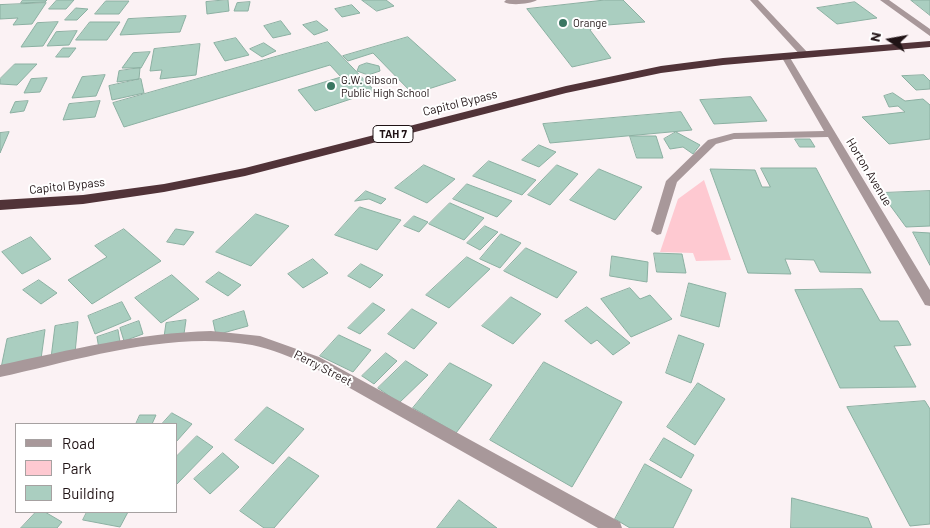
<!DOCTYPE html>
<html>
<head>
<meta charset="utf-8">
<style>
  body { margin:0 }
  #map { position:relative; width:930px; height:528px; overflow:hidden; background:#fbf2f4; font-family:Barlow,sans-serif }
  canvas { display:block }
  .legend { position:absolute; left:15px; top:423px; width:162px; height:90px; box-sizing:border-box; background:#fff; border:1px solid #a6a1a1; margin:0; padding:6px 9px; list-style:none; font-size:15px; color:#201315 }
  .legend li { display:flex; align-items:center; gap:10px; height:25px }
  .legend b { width:25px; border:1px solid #a6a1a1 }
  .north { position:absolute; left:865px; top:15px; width:50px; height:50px; -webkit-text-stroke:4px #fff; paint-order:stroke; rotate:282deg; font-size:14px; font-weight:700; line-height:20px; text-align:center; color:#201315 }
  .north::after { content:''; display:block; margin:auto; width:18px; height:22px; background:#201315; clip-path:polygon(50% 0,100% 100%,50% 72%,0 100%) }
</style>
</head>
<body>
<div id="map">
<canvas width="930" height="528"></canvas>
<ul class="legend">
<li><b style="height:6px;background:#a8989a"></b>Road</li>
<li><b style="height:14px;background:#fec9d1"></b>Park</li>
<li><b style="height:14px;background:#aacec0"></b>Building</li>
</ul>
<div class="north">N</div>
</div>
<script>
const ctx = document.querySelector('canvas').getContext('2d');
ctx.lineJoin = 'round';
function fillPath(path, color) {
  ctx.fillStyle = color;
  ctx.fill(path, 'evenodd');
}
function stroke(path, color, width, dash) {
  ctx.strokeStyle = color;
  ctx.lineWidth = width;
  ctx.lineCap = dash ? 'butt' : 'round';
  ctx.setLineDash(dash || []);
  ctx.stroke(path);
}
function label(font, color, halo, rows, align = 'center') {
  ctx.font = font + ' Barlow,sans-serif';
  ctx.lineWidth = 4;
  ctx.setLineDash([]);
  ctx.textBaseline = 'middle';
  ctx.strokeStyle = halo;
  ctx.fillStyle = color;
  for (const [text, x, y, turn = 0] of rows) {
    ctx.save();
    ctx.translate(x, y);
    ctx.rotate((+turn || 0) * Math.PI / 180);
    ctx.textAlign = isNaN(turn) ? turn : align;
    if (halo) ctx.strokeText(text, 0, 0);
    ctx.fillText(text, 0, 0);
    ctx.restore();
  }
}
const green = new Path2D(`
  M704 180 731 260 696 261 693 253 660 252 678 199Z`);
const building = new Path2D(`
  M23 0H47L45 2 21 3Z
  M57 0H74L66 9H49Z
  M228 0 229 11 207 14 206 2Z
  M362 0H386L394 6 377 11Z
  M605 0H623L645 22 595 26 590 30 611 58 572 67 527 9Z
  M911 0H930V15Z
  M106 1H129L119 14H95Z
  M250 2 248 11H234L237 3Z
  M855 2 877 18 837 24 817 8Z
  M46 3 32 24 13 25 18 18 0 19V5Z
  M352 5 360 13 342 17 335 9Z
  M76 8 88 9 77 20H65Z
  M186 16 180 32 120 35 128 19Z
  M281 21 291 34 273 38 264 26Z
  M317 21 328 30 314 35 303 25Z
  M58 22 43 46 21 47 37 23Z
  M90 22H120L107 40H76Z
  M77 31 69 45 47 46 56 32Z
  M408 37 456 80 413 94 373 53 348 61 343 56Z
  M236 38 249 55 225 61 214 43Z
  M328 42 375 91 315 111 298 90 341 77 330 65 124 127 113 103Z
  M264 43 276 51 262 57 250 49Z
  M200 44 196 75 160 79 162 70 150 71 154 49Z
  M63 48H76L69 57H56Z
  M150 52 141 68H122L133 53Z
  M367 63 379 66 380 71 368 75 357 71 359 66Z
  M15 64H37L17 85 0 84V79Z
  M140 68 139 79 117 82 119 71Z
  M105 75 96 96 72 98 82 77Z
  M924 75 930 81V89L916 90 902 76Z
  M47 78 40 92 24 93 31 79Z
  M141 79 144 93 112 100 109 86Z
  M893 93 905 101 923 99 930 105V139L889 144 862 117 905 112 898 106 889 107 884 96Z
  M751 97 767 121 714 124 700 100Z
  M28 101 24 111 10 113 15 102Z
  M100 101 95 117 63 120 69 104Z
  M681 112 692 130 550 143 543 124Z
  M9 132 0 153V133Z
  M676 132 700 145 693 154 683 147 670 149 664 139Z
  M630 136H656L663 158H637Z
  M795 139H810L815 147H800Z
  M539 145 556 152 539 167 522 160Z
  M489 161 536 180 522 195 473 176Z
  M424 165 455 179 427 203 395 188Z
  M557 165 578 174 550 205 528 195Z
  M761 168H816L871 273 820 272 814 260 785 259 791 274 748 273 710 169 755 170 762 187H770Z
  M599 169 642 187 615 220 570 200Z
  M467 184 512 201 497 217 453 199Z
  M366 191 386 199 381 204 369 199 355 201Z
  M930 191V226L906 227 881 193Z
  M450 203 484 218 464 240 429 224Z
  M360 207 401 220 377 250 335 235Z
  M256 214 289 226 251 266 216 252Z
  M414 216 428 222 419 232 404 226Z
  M485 226 498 232 480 250 467 243Z
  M124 229 161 261 92 304 68 280 107 257 95 246Z
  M176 229 194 232 184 245 167 242Z
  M913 232 930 233V265Z
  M501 234 521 243 500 268 480 259Z
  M31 237 51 259 22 274 2 252Z
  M526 248 577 272 557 298 504 271Z
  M654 253 682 254 686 273 657 272Z
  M612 256 648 262 647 282 610 276Z
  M467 257 490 269 449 308 426 295Z
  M313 259 328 273 303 288 288 274Z
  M361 264 383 275 370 288 348 276Z
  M219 272 241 285 228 296 206 282Z
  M172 275 199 299 161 323 135 298Z
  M39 280 57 293 41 304 23 290Z
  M689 283 726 293 719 327 681 316Z
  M630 288 640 299 650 295 672 319 631 337 601 299Z
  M862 289 880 321H898L911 345 894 346 916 387 840 388 795 290Z
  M511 297 541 314 513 344 482 326Z
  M122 302 131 319 95 334 88 316Z
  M373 303 385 310 360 334 348 328Z
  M587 307 630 343 613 355 597 340 591 344 565 321Z
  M412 309 437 323 414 349 388 334Z
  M244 311 248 326 216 335 213 321Z
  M186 320 184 334 164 337 166 323Z
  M139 321 143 334 124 341 120 328Z
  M78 322 75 353 51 358 55 326Z
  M45 330 41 359 1 368 7 339Z
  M118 330 120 342 99 349 97 337Z
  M339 335 371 350 353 372 320 356Z
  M679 335 704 344 691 383 666 373Z
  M386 353 397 361 374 384 362 376Z
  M406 361 428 375 399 403 378 388Z
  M544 362 622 402 572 487 490 440Z
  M450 363 492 385 456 433 413 408Z
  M698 383 725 399 695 445 667 427Z
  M925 401 930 409V524L910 526 847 407Z
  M267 407 304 429 273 464 235 440Z
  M172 413 192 424 176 442V424H162Z
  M140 415H156L152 424H136Z
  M197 436 213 447 176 485V457Z
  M664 438 694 455 681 478 650 460Z
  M223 453 239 467 210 494 194 479Z
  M289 457 319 476 274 528H264L240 511Z
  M645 464 692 490 673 528H630L615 519Z
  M792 498 868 518 872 528H791Z
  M459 500 497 528H437Z
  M36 512H45L62 522 57 528H21Z
  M87 512H128L120 527 83 520Z`);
const minor = new Path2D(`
  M506 0H537C530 4 511 6 504 2Z
  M750 0H758L808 53V57H802Z
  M880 0H889L930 29V36Z
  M785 53 789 56 930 290V306L925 305 828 137 734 139 716 144 677 182 661 234 657 235 651 231 666 181 708 140 734 133 824 131 781 56Z
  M211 331 260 336 319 357 620 522 622 528H598L309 365C290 357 272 349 252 345 171 330 78 360 0 377V365C70 350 139 333 211 331Z`);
const highway = new Path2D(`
  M930 41V47L723 65 661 73 566 93 245 176 164 192 83 204 0 210V200L83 195 164 184 245 168 566 86 661 66 723 58Z`);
const markers = [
  [563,23,5,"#397661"],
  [331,86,5,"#397661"]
];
const farPoinames = [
  ["Orange",573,23],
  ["G.W. Gibson",341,80],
  ["Public High School",341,93]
];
const shields = [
  [393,134,40]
];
const shieldNames = [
  ["TAH 7",393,134]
];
const streetNames = [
  ["Capitol Bypass",460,103,-14],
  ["Horton Avenue",869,172,59],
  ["Capitol Bypass",67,186,-6],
  ["Perry Street",323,368,27]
];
fillPath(green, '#fec9d1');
fillPath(building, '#aacec0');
stroke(building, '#8cb0a2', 1);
fillPath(minor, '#a8989a');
fillPath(highway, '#513338');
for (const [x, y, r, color] of markers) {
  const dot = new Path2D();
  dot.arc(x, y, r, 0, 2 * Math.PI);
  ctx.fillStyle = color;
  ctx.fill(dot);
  stroke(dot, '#fff', 2);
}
label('11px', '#201315', '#fff', farPoinames, 'left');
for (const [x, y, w] of shields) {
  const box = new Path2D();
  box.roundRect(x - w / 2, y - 8.5, w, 17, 4);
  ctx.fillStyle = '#fff';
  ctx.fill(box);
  stroke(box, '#201315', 1);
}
label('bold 11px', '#201315', null, shieldNames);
label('12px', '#201315', '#fff', streetNames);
</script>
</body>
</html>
